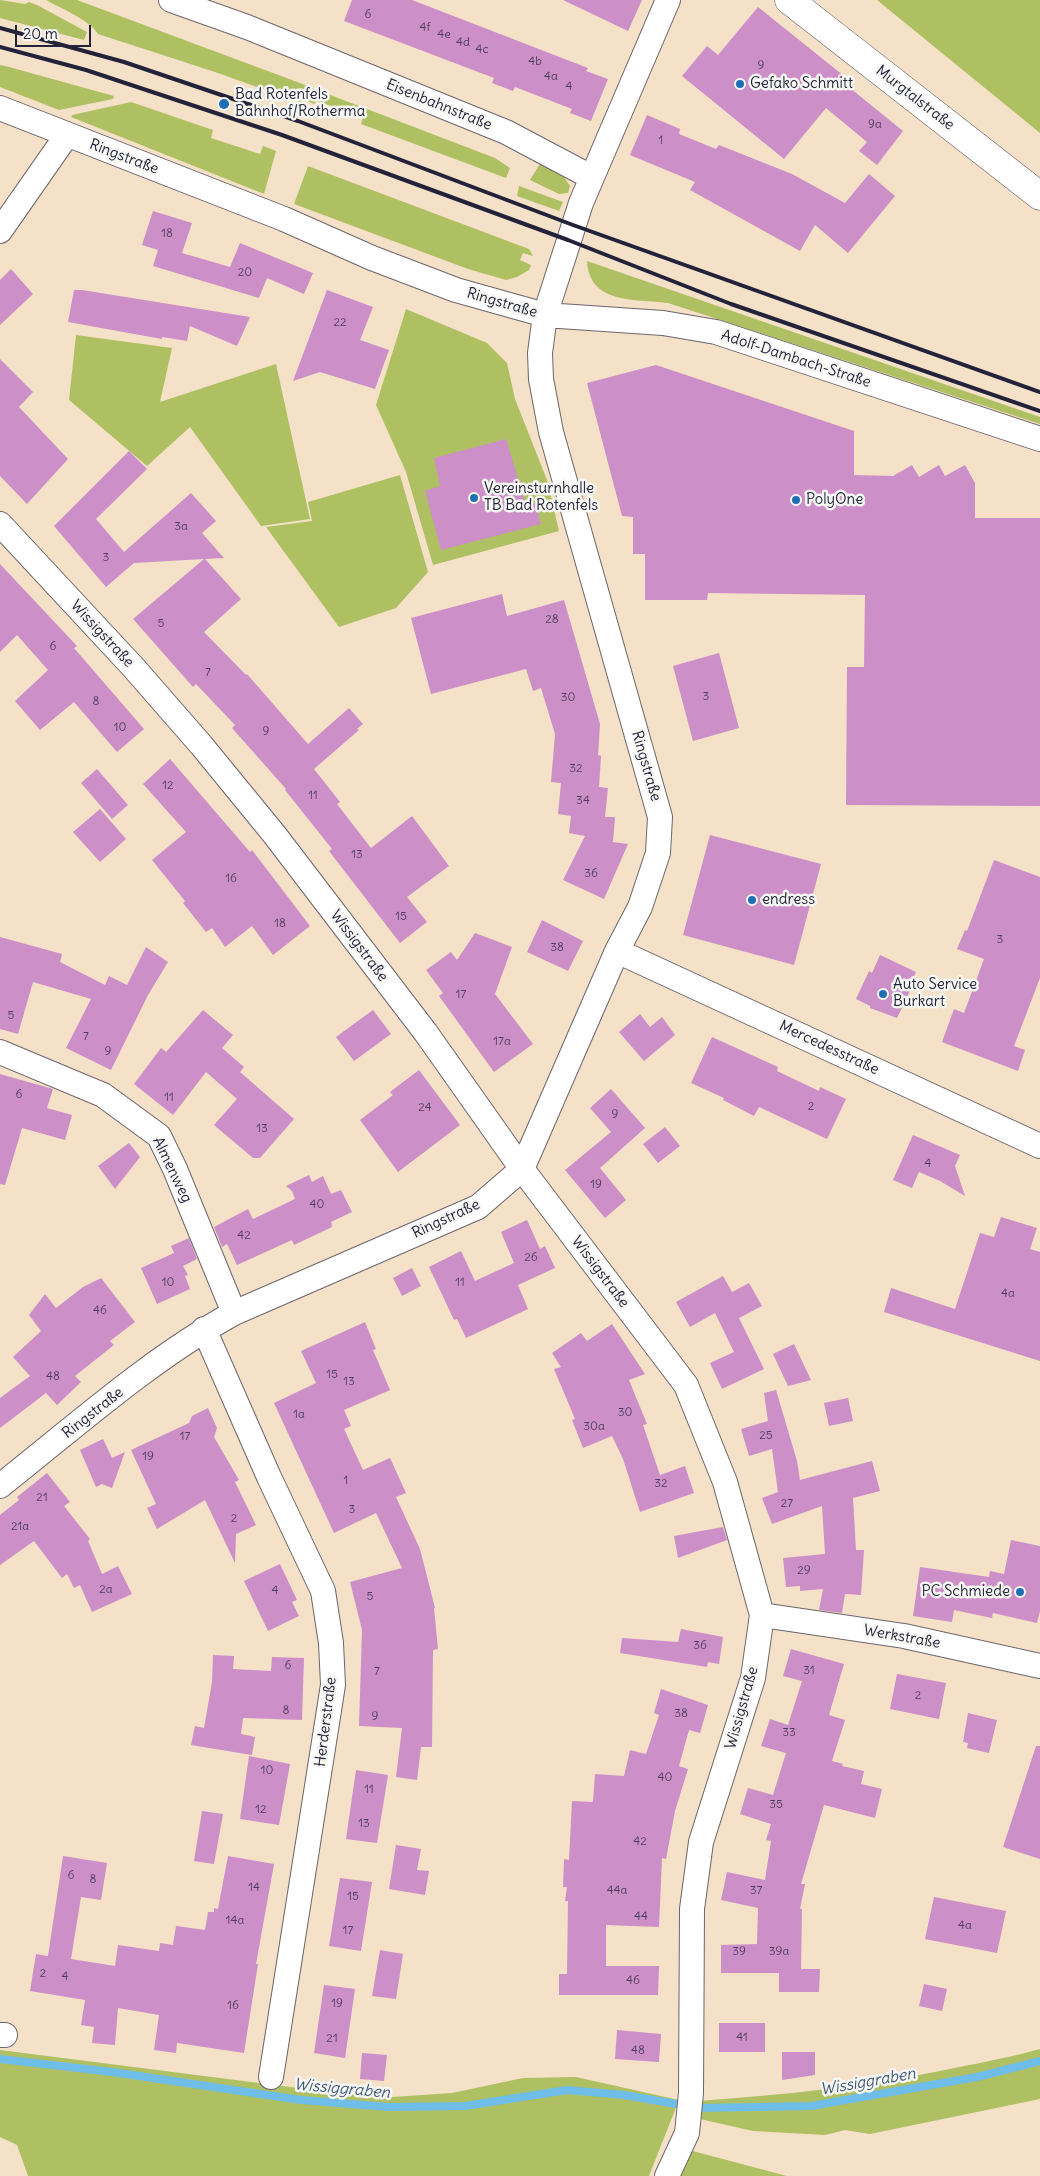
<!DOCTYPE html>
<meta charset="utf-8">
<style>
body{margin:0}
#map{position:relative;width:1040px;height:2176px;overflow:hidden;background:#f4e1c8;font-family:Delius,sans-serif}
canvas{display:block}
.scale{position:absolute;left:15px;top:25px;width:76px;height:22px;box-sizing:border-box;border:2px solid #22223b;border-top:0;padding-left:6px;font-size:15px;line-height:18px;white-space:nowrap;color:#22223b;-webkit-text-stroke:4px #f6f6f2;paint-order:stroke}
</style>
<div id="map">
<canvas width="1040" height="2176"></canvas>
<div class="scale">20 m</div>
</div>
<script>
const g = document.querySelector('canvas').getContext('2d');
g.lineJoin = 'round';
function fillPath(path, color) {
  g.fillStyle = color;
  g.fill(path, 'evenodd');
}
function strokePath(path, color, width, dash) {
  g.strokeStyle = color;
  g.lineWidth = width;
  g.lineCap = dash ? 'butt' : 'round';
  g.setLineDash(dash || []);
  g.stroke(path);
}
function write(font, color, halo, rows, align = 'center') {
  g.font = font + ' Delius,sans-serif';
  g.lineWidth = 5;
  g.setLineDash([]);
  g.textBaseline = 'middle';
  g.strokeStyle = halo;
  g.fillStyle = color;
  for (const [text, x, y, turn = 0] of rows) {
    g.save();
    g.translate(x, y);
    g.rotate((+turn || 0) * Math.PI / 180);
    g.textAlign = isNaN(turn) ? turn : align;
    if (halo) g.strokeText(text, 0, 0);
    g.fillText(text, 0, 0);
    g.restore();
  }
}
fillPath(new Path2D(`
 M0 0 25 4 29 2 37 5 87 32 84 40 0 18Z
 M46 0H77L308 86 301 103 218 73 98 34C90 20 60 8 46 0Z
 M877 0H1040V133Z
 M0 65 9 67 114 96 113 99 59 110 0 87Z
 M312 88 495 158 510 168 506 178 361 124 363 117 317 101 314 104 308 101Z
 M131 102 213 130 211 138 260 154 263 146 276 151 264 194 71 117 72 115Z
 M541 162 560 171 570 186 568 193 559 194 530 180Z
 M308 166 529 249 533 256 523 253 520 260 531 265 529 270 517 277 506 280 468 269 294 204Z
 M519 186 563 202 559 211 517 196Z
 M587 261 1040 417V424L668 303C635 299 589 304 587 261Z
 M406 309 487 343 507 363 515 399 547 480 559 531 433 565 406 472 376 405Z
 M76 335 172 348 160 402 276 364 310 519 261 526 190 427 147 466 69 400Z
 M400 475 428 572 396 608 339 627 266 527 312 521 308 502Z
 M1040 2049V2099L870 2134 845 2130 825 2135 753 2131 700 2119 698 2101C784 2095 870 2086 955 2068 983 2062 1012 2057 1040 2049Z
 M0 2050 377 2098 452 2093 523 2078 576 2077 679 2100 649 2176H28L17 2145 0 2137Z
 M689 2150 787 2176H678Z`), '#afc063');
strokePath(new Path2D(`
 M0 2059 112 2072 301 2100 389 2107 465 2106 567 2090 624 2095 699 2108 811 2106 977 2077 1040 2061`), '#6fbde9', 8);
fillPath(new Path2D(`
 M352 0H412L588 68 586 71 608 79 591 121 570 113 572 109 515 87 513 91 492 83 494 78 344 21Z
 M563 0H642L628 31Z
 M758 7 849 80 845 84 903 131 877 165 859 151 867 142 826 108 784 159 682 76 707 46 718 55Z
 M647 115 680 129 679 134 716 149 719 145 792 174 845 203 869 174 895 196 848 253 815 225 800 251 690 190 695 182 630 155Z
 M153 211 192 223 182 253 230 267 240 243 313 273 304 294 267 278 259 298 153 266 158 250 142 245Z
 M11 269 33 294 0 325V280Z
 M74 290H82L250 317 237 346 190 326 187 341 162 337V339L68 322Z
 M327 290 373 307 360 340 389 350 375 389 320 372 293 381Z
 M0 359 33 392 19 407 68 459 27 504 0 476Z
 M656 365 854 431V475L893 476 912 465 919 477 939 465 945 476 965 465 975 483V518H1040V806L846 805 847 667H864L865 595 708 593 707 600H645V554H633V517L622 516 587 383Z
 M506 439 526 505 535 503 541 524 441 550 425 491 440 486 434 458Z
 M129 451 147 469 96 519 124 552 191 493 216 521 202 533 224 558 205 559 241 599 204 632 246 675 247 674 308 744 349 708 363 724 357 729 359 730 314 769 340 802 337 804 371 848 412 816 449 866 407 897 427 922 400 943 329 851 332 849 285 790 286 789 232 728 235 725 196 684 193 687 133 619 204 559 134 563 106 587 54 526Z
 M0 564 77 646 74 648 144 729 117 752 74 702 40 730 15 701 48 670 17 635 0 652Z
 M502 594 507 616 564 600 600 724 598 755 601 756 599 787 608 788 605 817H615L613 842 628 844 604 899 563 880 585 836 569 833 571 816 558 814 561 783 551 782 555 734 541 688 533 691 526 669 431 694 411 618Z
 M719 653 739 728 693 741 673 666Z
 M170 759 250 852 252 850 310 926 273 955 252 926 225 947 212 928 206 932 183 903 185 901 152 860 186 832 143 784Z
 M97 769 128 805 112 819 81 783Z
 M100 809 126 839 100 862 73 832Z
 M710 835 821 864 794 965 683 935Z
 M994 860 1040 877V978L1014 1046 1025 1050 1018 1071 942 1042 954 1009 964 1013 984 959 957 949 965 930 967 931Z
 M542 920 583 941 568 971 527 952Z
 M475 933 512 947 495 994 533 1044 494 1072 439 996 443 993 426 970 451 952 457 960Z
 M0 937 62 954 60 962 105 985 109 976 127 985 146 947 168 962 148 995 111 1070 66 1048 91 999 33 982 18 1034 0 1029Z
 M880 955 916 972 907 990 910 991 897 1018 870 1008V1006L856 999 869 971 872 973Z
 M203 1010 233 1035 222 1048 244 1067 240 1072 294 1119 260 1158H253L214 1125 237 1099 206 1072 173 1115 134 1084 161 1048 166 1052Z
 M373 1010 391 1034 354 1061 336 1037Z
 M640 1014 650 1027 662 1017 675 1035 644 1061 619 1032Z
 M712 1037 778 1067 777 1071 819 1091 820 1087 846 1099 827 1139 759 1107 754 1116 723 1100 724 1098 691 1083Z
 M419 1070 460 1125 398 1172 360 1120 393 1095 390 1092Z
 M0 1074 53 1089 47 1108 72 1115 65 1140 22 1128 5 1185 0 1184Z
 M611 1089 645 1128 600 1168 626 1200 605 1218 565 1170 611 1132 590 1108Z
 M665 1127 680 1146 658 1163 643 1144Z
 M913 1135 960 1155 955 1166 965 1196 940 1181 919 1172 912 1188 893 1180Z
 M129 1143 140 1157 115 1189 98 1166Z
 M309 1175 312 1182 323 1176 331 1194 341 1190 352 1212 331 1222 333 1226 331 1224 332 1227 294 1245 292 1240 237 1265 227 1244 222 1247 214 1227 248 1209 253 1219 295 1199 292 1191 286 1186Z
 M1001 1217 1037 1228 1030 1249 1040 1252V1361L884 1312 891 1288 955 1309 980 1233 994 1237Z
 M527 1220 540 1249 545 1246 555 1268 518 1285 528 1309 466 1338 457 1319 454 1320 429 1267 461 1251 475 1281 514 1263 501 1232Z
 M189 1238 197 1259 183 1266 188 1275 185 1276 190 1289 157 1304 141 1268 174 1253 171 1246Z
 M412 1268 421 1286 402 1296 393 1278Z
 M723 1276 732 1292 749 1283 762 1306 739 1318 764 1369 722 1389 710 1363 734 1352 715 1313 690 1327 676 1302Z
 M101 1278 135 1322 110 1341 114 1345 75 1376 81 1382 57 1405 46 1393 0 1428V1398L30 1376 13 1357 41 1331 29 1315 45 1294 56 1308 83 1287Z
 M365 1322 376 1349 373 1350 390 1390 344 1410 351 1426 344 1429 363 1470 390 1458 406 1493 396 1497 420 1549 435 1608H434L438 1649 433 1650 432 1747H421L417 1780 396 1777 402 1728 359 1726 362 1630 350 1582 402 1568 376 1513 334 1533 274 1403 316 1383 301 1351Z
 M612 1324 645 1374 629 1380 647 1424 643 1425 660 1475 685 1466 694 1493 640 1512 623 1459 612 1436 583 1448 572 1420 575 1419 554 1369 561 1367 552 1353 581 1333 587 1341Z
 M794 1344 811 1380 788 1386 773 1354Z
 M776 1390 797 1461 800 1480 872 1461 880 1491 853 1498 856 1550H864L861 1595 845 1594 842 1613 819 1610 823 1589 800 1591V1586L786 1587 783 1558 825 1554 822 1506 772 1524 762 1498 778 1492 772 1449 749 1456 741 1429 768 1421 764 1393Z
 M848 1398 853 1421 829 1426 824 1403Z
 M208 1408 217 1428 214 1437 239 1480 235 1482 256 1525 236 1534 235 1563 205 1500 157 1529 147 1508 156 1504 131 1450 189 1423 192 1416Z
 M103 1439 112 1458 125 1452 112 1488 102 1484 96 1487 80 1450Z
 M47 1473 70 1502 64 1506 90 1539 88 1541 102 1574 118 1566 132 1594 92 1612 80 1585 74 1588 67 1574 62 1578 34 1541 0 1565V1515L19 1500 17 1497Z
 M723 1527 727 1540 678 1558 674 1536Z
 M1011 1540 1040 1546V1611L1037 1623 993 1613 992 1618 954 1610 952 1622 913 1616 920 1567 989 1577 990 1571 1004 1574Z
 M280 1564 297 1600 292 1602 299 1616 268 1631 244 1581Z
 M681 1629 723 1637 719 1664 708 1662 707 1667 620 1653 622 1638 678 1642Z
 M791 1649 844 1664 829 1715 845 1720 832 1761 843 1764 842 1766 864 1771 861 1784 882 1789 875 1818 824 1805 801 1884H805L800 1909H802L801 1969H820L819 1992H779V1973H721V1945L757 1944 758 1908 721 1900 727 1872 765 1880 771 1841 766 1840 771 1824 740 1814 748 1788 773 1795 786 1753 761 1746 770 1719 788 1725 802 1681 783 1676Z
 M213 1655 234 1656 233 1669 271 1671 272 1657 304 1658 302 1720 243 1718 241 1734 255 1737 252 1755 191 1745 195 1726 204 1728 212 1682Z
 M897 1674 946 1683 939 1719 890 1709Z
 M661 1689 708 1705 700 1733 689 1730 679 1766 688 1769 675 1811 666 1859 662 1858 659 1927 606 1925V1966H659L658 1995H559V1974H567L568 1901H565L567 1887H563L564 1859 569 1860 572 1801 593 1802 595 1774 624 1776 630 1750 646 1754 659 1715 654 1713Z
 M968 1713 997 1720 989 1753 967 1748 968 1743 963 1742Z
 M1036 1746H1040V1859L1003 1847Z
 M249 1756 290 1764 279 1825 240 1819Z
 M356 1770 388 1775 377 1843 346 1839Z
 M202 1811 223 1814 214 1864 194 1861Z
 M396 1845 421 1849 417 1870 429 1871 425 1895 389 1889Z
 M63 1856 107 1863 101 1900 81 1897 71 1959 115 1966 118 1945 159 1951 160 1943 173 1945 176 1926 205 1930 208 1912H214V1908L218 1909 228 1856 274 1864 256 1964H258L244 2053 177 2043 176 2053 154 2050 159 2015 118 2008 115 2045 92 2043 94 2027 81 2025 85 2000 30 1991 36 1954 48 1956Z
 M340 1878 372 1882 361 1951 329 1946Z
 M934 1897 1006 1911 997 1953 925 1939Z
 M380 1950 403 1954 396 1999 372 1996Z
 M924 1984 947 1989 942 2011 919 2006Z
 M324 1985 355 1989 345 2058 314 2053Z
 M719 2023H765V2052H719Z
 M617 2030 661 2034 659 2062 615 2059Z
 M782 2052H815V2075L782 2080Z
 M362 2053 387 2055 384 2081 360 2079Z`), '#cd8fc7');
const street = new Path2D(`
 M171 0 247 27 506 132 591 177
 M0 108 284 219 372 258 456 290 545 315 663 323 716 332 1040 439
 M0 231 67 135
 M0 524 134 668 202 746 274 834 426 1033 522 1169 686 1385 725 1482 762 1615 753 1678 701 1842 692 1909 691 2093 687 2133 667 2176
 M617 951 1040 1146
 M0 1052 103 1095 159 1136 175 1169 234 1313
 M204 1329 269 1477 323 1591 331 1643 333 1685 271 2077
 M0 1486C76 1426 149 1360 234 1313L478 1207 522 1169 617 951 640 907 658 853 660 817 551 432 541 379 540 353 545 315 581 203 668 0
 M762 1615 904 1636 1040 1666
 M0 2035H5`);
const secondary = new Path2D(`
 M789 0 1040 196`);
strokePath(street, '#6c656c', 26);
strokePath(secondary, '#6c656c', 29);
strokePath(street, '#fff', 24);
strokePath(secondary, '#fff', 28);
strokePath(new Path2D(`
 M0 28 124 62 298 121 573 225 1040 392
 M0 47 86 70 282 135 568 240 731 304 1040 411`), '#22223b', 4);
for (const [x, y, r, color] of [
 [740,84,5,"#1f6fb2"],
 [224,104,6,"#1f6fb2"],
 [474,498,5,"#1f6fb2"],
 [796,500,5,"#1f6fb2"],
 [752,900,5,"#1f6fb2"],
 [883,994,5,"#1f6fb2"],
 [1020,1592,5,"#1f6fb2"]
]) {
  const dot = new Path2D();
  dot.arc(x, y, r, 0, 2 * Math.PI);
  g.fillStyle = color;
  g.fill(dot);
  strokePath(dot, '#f6f6f2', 2);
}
write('12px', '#4d3d5e', null, [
 ["6",368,15],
 ["4f",425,28],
 ["4e",444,35],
 ["4d",463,43],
 ["4c",482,50],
 ["4b",535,62],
 ["9",761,66],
 ["4a",551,77],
 ["4",569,87],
 ["9a",875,125],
 ["1",661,141],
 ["18",167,234],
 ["20",245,273],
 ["22",340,323],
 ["3a",181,527],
 ["3",106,558],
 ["28",552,620],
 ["5",161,624],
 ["6",53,647],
 ["7",208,673],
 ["3",706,697],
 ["30",568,698],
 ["8",96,702],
 ["10",120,728],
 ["9",266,732],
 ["32",576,769],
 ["12",168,786],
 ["11",313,796],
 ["34",583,801],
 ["13",357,855],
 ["36",591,874],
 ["16",231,879],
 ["15",401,917],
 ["18",280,924],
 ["3",1000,940],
 ["38",557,948],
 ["17",461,995],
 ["5",11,1016],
 ["7",86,1037],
 ["17a",502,1042],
 ["9",108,1052],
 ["6",19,1095],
 ["11",169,1098],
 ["2",811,1107],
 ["24",425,1108],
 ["9",615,1115],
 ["13",262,1129],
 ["4",928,1164],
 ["19",596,1185],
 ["40",317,1205],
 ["42",244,1236],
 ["26",531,1258],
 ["10",168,1283],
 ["11",460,1283],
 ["4a",1008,1294],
 ["46",100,1311],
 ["15",332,1375],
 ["48",53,1377],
 ["13",349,1382],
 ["30",625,1413],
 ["1a",299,1415],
 ["30a",594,1427],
 ["25",766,1436],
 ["17",185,1437],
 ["19",148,1457],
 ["1",346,1481],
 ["32",661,1484],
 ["21",42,1498],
 ["27",787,1504],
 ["3",352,1510],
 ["2",234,1519],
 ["21a",20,1527],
 ["29",804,1571],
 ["2a",106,1590],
 ["4",275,1591],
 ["5",370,1597],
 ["36",700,1646],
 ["6",288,1666],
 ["31",809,1671],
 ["7",377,1672],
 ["2",918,1696],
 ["8",286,1711],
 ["38",681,1714],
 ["9",375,1717],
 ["33",789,1733],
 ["10",267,1771],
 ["40",665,1778],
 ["11",369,1790],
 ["35",776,1805],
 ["12",261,1810],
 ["13",364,1824],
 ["42",640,1842],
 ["6",71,1876],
 ["8",93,1880],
 ["14",254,1888],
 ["44a",617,1891],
 ["37",756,1891],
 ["15",353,1897],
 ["44",641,1917],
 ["14a",235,1921],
 ["4a",965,1926],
 ["17",348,1931],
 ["39",739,1952],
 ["39a",779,1952],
 ["2",43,1974],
 ["4",65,1977],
 ["46",633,1981],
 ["19",337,2004],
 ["16",233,2006],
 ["41",742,2038],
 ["21",332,2039],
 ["48",638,2051]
]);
write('15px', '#22223b', '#f6f6f2', [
 ["Gefako Schmitt",750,84],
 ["Bad Rotenfels",235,95],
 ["Bahnhof/Rotherma",235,112],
 ["Vereinsturnhalle",484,489],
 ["TB Bad Rotenfels",484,506],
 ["PolyOne",806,500],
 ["endress",762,900],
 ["Auto Service",893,985],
 ["Burkart",893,1002],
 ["PC Schmiede",1010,1592,"right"]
], 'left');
write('15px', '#22223b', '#f6f6f2', [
 ["Murgtalstraße",915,98,38],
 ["Eisenbahnstraße",439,105,22],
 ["Ringstraße",124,157,21],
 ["Ringstraße",502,303,16],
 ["Adolf-Dambach-Straße",796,359,18],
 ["Wissigstraße",102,634,47],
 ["Ringstraße",646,766,74],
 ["Wissigstraße",359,946,53],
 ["Mercedesstraße",829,1048,25],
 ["Almenweg",172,1170,64],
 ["Ringstraße",446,1219,-25],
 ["Wissigstraße",600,1272,53],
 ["Ringstraße",93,1413,-38],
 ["Werkstraße",902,1637,10],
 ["Wissigstraße",742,1708,-74],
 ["Herderstraße",326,1722,-83]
]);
write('italic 16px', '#3d5878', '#f6f6f2', [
 ["Wissiggraben",868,2082,-10],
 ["Wissiggraben",342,2089,5]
]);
</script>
